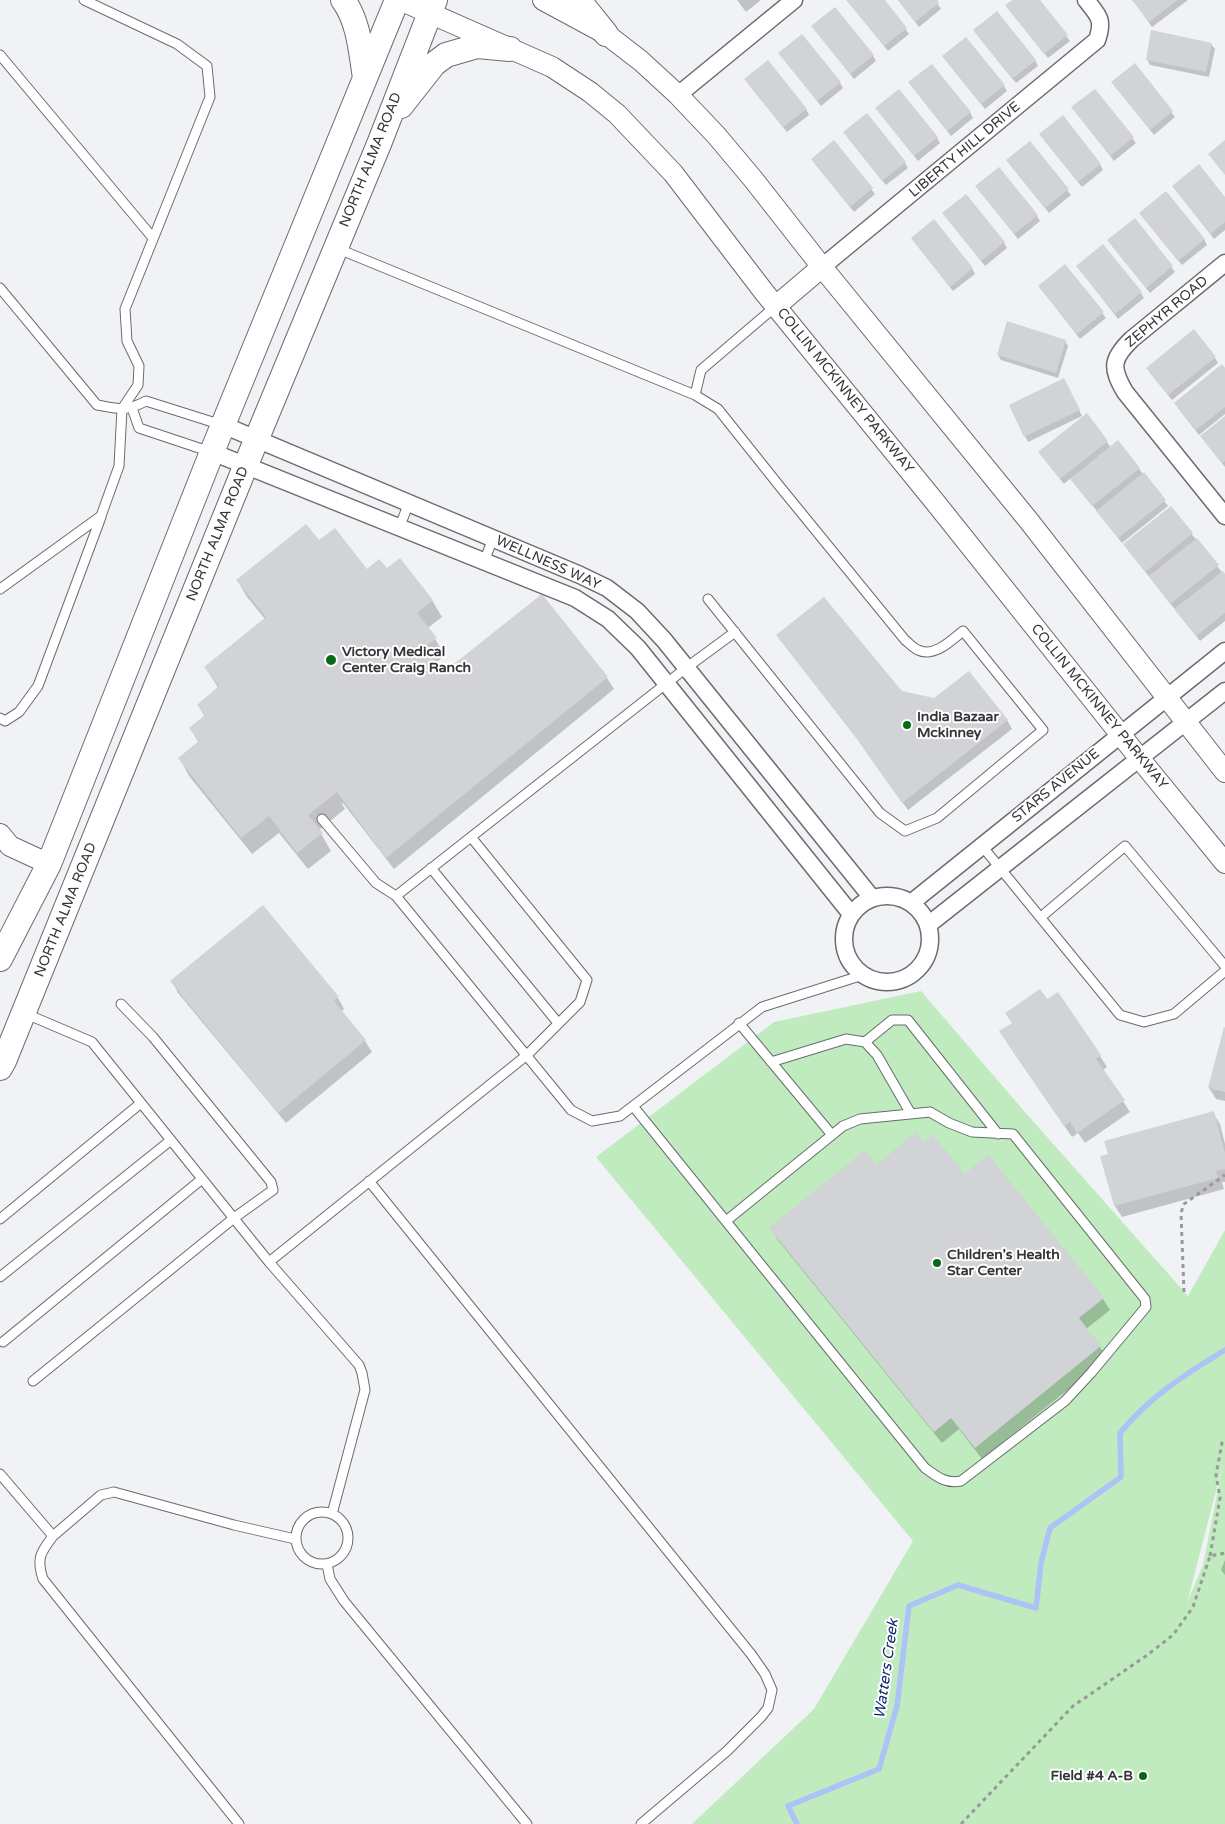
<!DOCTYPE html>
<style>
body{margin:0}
canvas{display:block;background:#f1f2f6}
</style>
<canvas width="1225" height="1824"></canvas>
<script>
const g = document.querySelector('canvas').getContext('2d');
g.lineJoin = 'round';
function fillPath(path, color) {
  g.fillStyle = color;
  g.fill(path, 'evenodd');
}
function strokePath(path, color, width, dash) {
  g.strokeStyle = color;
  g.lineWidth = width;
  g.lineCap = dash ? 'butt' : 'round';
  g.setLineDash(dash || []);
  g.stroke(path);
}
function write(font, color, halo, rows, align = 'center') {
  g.font = font + ' "Varela Round",sans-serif';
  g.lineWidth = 4;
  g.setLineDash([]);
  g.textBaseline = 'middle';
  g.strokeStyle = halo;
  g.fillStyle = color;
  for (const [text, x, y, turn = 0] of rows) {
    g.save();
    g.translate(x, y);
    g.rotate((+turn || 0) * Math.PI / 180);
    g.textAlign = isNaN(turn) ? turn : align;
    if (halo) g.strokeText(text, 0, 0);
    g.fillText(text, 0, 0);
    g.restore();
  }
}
fillPath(new Path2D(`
 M921 991 1024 1111 1188 1296 1225 1230V1824H692L814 1709 913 1541 596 1157 774 1022ZM1223 1464 1203 1565 1187 1603Z`), '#bfebbe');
fillPath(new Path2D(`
 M737 0H761L746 12Z
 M847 0H884L909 34 888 51Z
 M898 0H935L941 9 919 27Z
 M1014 0H1038L1070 41 1048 58 1010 11Z
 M1133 0H1188L1152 27Z
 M816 31 873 56 876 61 854 79Z
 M978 36 1035 60 1038 66 1016 83Z
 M1211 44 1215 49 1209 77 1150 65 1147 59Z
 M783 58 840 83 843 88 821 106Z
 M947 62 1004 86 1007 91 985 109Z
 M1134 65 1175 117 1154 135 1112 82Z
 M749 85 806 109 809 115 787 132Z
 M913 88 970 112 973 118 951 136Z
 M1073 108 1132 138 1136 143 1114 161Z
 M880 113 937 138 940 143 918 161Z
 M848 138 905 163 908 168 886 185Z
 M1044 140 1100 164 1103 170 1082 187Z
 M834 141 875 194 854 212 815 164Z
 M1030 143 1071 195 1049 213 1011 166Z
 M1173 186 1225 199V230L1214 239Z
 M980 191 1037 216 1040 221 1018 239Z
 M947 218 1004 243 1007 248 985 266Z
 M1144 218 1204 239 1207 245 1182 265Z
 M1135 220 1175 272 1150 293 1112 246Z
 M912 239 972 268 975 274 953 291Z
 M1065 266 1106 318 1080 339 1039 286Z
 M1077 266 1141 293 1144 298 1118 319Z
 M1065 341 1068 346 1058 378 1001 360 998 355Z
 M1215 358 1218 363 1172 400 1150 373Z
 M1225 370V414L1199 435 1178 408Z
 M1067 385 1082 416 1028 442 1025 436Z
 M1225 418V467L1205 442Z
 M1107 442 1111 448 1139 469 1168 506 1122 543 1071 478 1064 484 1043 457Z
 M1171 508 1225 576V621L1200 641 1128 550Z
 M319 542 367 570H387L432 600 442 617 428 628 445 655 436 663 445 673 607 678 614 689 394 869 343 803 342 804 345 809 319 830 331 851 308 869 279 833 252 854 189 776 180 759 199 743 190 728 205 717 198 705 219 689 205 667 265 619 247 597 237 580Z
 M777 635 901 692 1007 720 1012 729 908 810 861 744Z
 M172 981 338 998 344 1009 341 1012 365 1041 372 1052 286 1123 178 993Z
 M1058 994 1100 1056 1107 1067 1103 1070 1130 1112 1085 1143 1078 1133 1072 1137 1007 1043 1047 1001Z
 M1225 1030V1101L1216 1099 1209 1088Z
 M1213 1113 1220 1124 1225 1144V1182H1222L1224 1189 1122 1217 1115 1206Z
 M924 1144 965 1175 1103 1299 1110 1310 1086 1329 1100 1347 1107 1358 982 1459 959 1429 942 1443 777 1239 771 1228Z
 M1225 1560V1575L1221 1570Z`), '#0003');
strokePath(new Path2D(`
 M797 1824 788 1806 879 1769 897 1706 909 1606 958 1585 1036 1608 1041 1563 1050 1528 1121 1477 1120 1433C1148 1398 1187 1373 1225 1350`), '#adc2f6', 5.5);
fillPath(new Path2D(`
 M846 0H885L907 28 884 46Z
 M898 0H937L939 3 915 22Z
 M1012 0H1040L1068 35 1044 54 1005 5Z
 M1132 0H1178L1149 22Z
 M835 7 874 55 850 74 811 26Z
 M997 11 1036 60 1012 79 973 30Z
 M1151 30 1212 43 1206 72 1146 60Z
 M802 34 841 82 817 101 778 53Z
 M966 37 1005 85 981 104 942 56Z
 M768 60 807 109 783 127 744 79Z
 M1135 63 1173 111 1150 130 1111 82Z
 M932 64 971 112 947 131 908 82Z
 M899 89 938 137 914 156 875 108Z
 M1095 89 1134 137 1110 156 1071 107Z
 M867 113 906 162 882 181 843 132Z
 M1063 115 1101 164 1078 182 1039 134Z
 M834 140 873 188 850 207 811 159Z
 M1225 140V175L1208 154Z
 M1030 141 1069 189 1045 208 1006 160Z
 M1199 164 1225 197V222L1210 234 1172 186Z
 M999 167 1038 215 1014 234 975 186Z
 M1166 191 1205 239 1178 261 1139 213Z
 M966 194 1005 242 981 261 942 213Z
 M1135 218 1173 266 1146 288 1107 240Z
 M934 219 973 268 950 287 911 238Z
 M1103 244 1142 292 1115 314 1076 266Z
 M1065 264 1104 312 1077 334 1038 286Z
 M1007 321 1066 340 1056 373 997 355Z
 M1194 329 1216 357 1168 395 1146 368Z
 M1222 364 1225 368V407L1196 430 1174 403Z
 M1064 378 1080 410 1024 437 1009 405Z
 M1087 413 1108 441 1060 479 1038 452Z
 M1225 416V461L1222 463 1200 436Z
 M1118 440 1140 468 1092 506 1070 479Z
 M1144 472 1166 500 1118 538 1096 511Z
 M1171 506 1193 533 1145 572 1123 544Z
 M306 524 319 540 335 528 367 569 379 559 387 568 400 558 433 600 417 613 437 638 425 647 445 671 542 594 608 677 386 858 337 792 308 815 323 833 297 853 269 816 241 838 178 758 199 741 189 728 205 715 197 705 219 686 204 667 266 617 236 580Z
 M1197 538 1219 565 1170 604 1149 576Z
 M1223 571 1225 574V613L1196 636 1174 609Z
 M824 597 902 691 934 698 969 671 1008 720 902 803 854 735 776 635Z
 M263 905 339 997 334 1001 366 1040 278 1113 170 981Z
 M1040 989 1047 999 1058 992 1101 1055 1096 1059 1125 1100 1077 1133 1070 1122 1064 1126 999 1031 1012 1023 1005 1013Z
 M1224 1027 1225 1028V1092L1208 1088Z
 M1214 1111 1225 1153V1169L1216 1171 1218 1178 1114 1206 1100 1156 1108 1154 1104 1141Z
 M916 1132 924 1143 933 1135 965 1174 988 1154 1104 1298 1079 1318 1101 1346 975 1448 951 1418 934 1432 769 1228 865 1150 876 1165Z`), '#d1d3d6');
const service = new Path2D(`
 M0 55 153 238
 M336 248 695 395 718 409 781 488 905 640C909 643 913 648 918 650 934 658 952 640 963 631L1043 730 937 818 905 831 880 813 708 599
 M0 288 97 405C120 409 125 412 146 401L222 425
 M695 395 701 370 776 306
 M132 408 139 428 211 452
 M399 528 409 503
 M484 562 493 538
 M0 589 101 516 119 466 122 409 138 385 139 366 127 341 125 309 210 97 207 66 177 44 84 0
 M0 718 5 721 19 712 38 686 101 517
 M322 819 376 883 396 896 571 1110 592 1121 620 1116 762 1007 863 975
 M982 846 1120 1015 1144 1022 1174 1014 1225 971
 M431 868 558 1023
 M396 896 686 668 735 632
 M1041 917 1125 846 1225 966
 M24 1013 92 1042 269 1262 359 1365 362 1373 365 1390 332 1514
 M865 1042 892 1020H908L998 1134
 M771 1062 846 1039 865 1042 877 1055 911 1114
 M633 1106 925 1468C937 1477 946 1484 961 1481L1065 1401 1091 1373 1146 1307 1145 1299 1013 1134 972 1132 949 1123 930 1112 860 1119 843 1126 832 1135 739 1023
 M369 1181 751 1654 765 1674 772 1690 768 1708 761 1717 727 1751 641 1824
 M0 1219 141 1103
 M726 1221 832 1135
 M269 1262 527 1055 580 1002 587 980 471 837
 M0 1277 171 1140
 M3 1342 202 1179
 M33 1381 234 1218 273 1190 271 1182 153 1037 121 1004
 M0 1474 53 1536C41 1552 36 1558 43 1579L239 1824
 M296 1538a26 26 0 1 1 52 0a26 26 0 1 1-52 0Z
 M53 1536 101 1495 114 1492 234 1525 295 1539
 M327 1564 330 1579 344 1601 527 1824`);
const minor = new Path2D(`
 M678 95 794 0
 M1225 263 1132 339C1111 359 1111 368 1125 392L1225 516
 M822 267 1097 40C1104 20 1099 16 1086 0
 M223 425 580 575 607 588 637 611 664 640 872 898
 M212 452 575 598 608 619 638 648 851 914
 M844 939a43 43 0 1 1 86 0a43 43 0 1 1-86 0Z
 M911 903 1225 651
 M928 925 1225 691`);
const tertiary = new Path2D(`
 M400 0 552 67 590 92 617 114 673 173 764 292 935 502 1140 759 1225 863
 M543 0 606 34 641 61 678 95 716 135 753 179 822 267 1029 521 1225 772
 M776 306 822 267
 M0 834 10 846 49 864`);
const secondary = new Path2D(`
 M343 0C359 21 361 53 365 78
 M575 0 581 3 606 34
 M401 106 434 64 446 55 477 46 510 49
 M0 959 49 864 212 452 397 0
 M0 1068 4 1061 245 467 379 144 435 0`);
strokePath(service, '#6a6c6f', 11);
strokePath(minor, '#6a6c6f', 19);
strokePath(tertiary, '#6a6c6f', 22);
strokePath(secondary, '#6a6c6f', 26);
strokePath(new Path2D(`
 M1184 1292 1181 1213 1184 1204 1225 1175
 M1210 1556 1220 1498 1216 1475 1222 1443 1225 1439
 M961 1824 1073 1706 1146 1656 1173 1635 1193 1607 1210 1556 1225 1553`), '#98999b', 3, [4, 4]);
strokePath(service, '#fff', 9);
strokePath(minor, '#fff', 16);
strokePath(tertiary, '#fff', 20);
strokePath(secondary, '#fff', 24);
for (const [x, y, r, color] of [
 [331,660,6,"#086a15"],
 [907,725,5,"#086a15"],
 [937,1263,5,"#086a15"],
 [1143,1776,5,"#086a15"]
]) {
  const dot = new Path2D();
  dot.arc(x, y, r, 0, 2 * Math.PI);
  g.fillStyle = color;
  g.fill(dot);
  strokePath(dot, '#fff', 2);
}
write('14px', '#343536', '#fff', [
 ["LIBERTY HILL DRIVE",965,150,-40],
 ["NORTH ALMA ROAD",371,160,-68],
 ["ZEPHYR ROAD",1167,312,-40],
 ["COLLIN MCKINNEY PARKWAY",845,391,51],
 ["NORTH ALMA ROAD",218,534,-68],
 ["WELLNESS WAY",548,563,24],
 ["COLLIN MCKINNEY PARKWAY",1099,707,51],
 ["STARS AVENUE",1056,786,-39],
 ["NORTH ALMA ROAD",66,910,-68]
]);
write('bold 14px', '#343536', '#fff', [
 ["Victory Medical",342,652],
 ["Center Craig Ranch",342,668],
 ["India Bazaar",917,717],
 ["Mckinney",917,733],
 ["Children's Health",947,1255],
 ["Star Center",947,1271],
 ["Field #4 A-B",1133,1776,"right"]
], 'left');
write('italic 15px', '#15266f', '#fff', [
 ["Watters Creek",887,1669,-82]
]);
</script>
